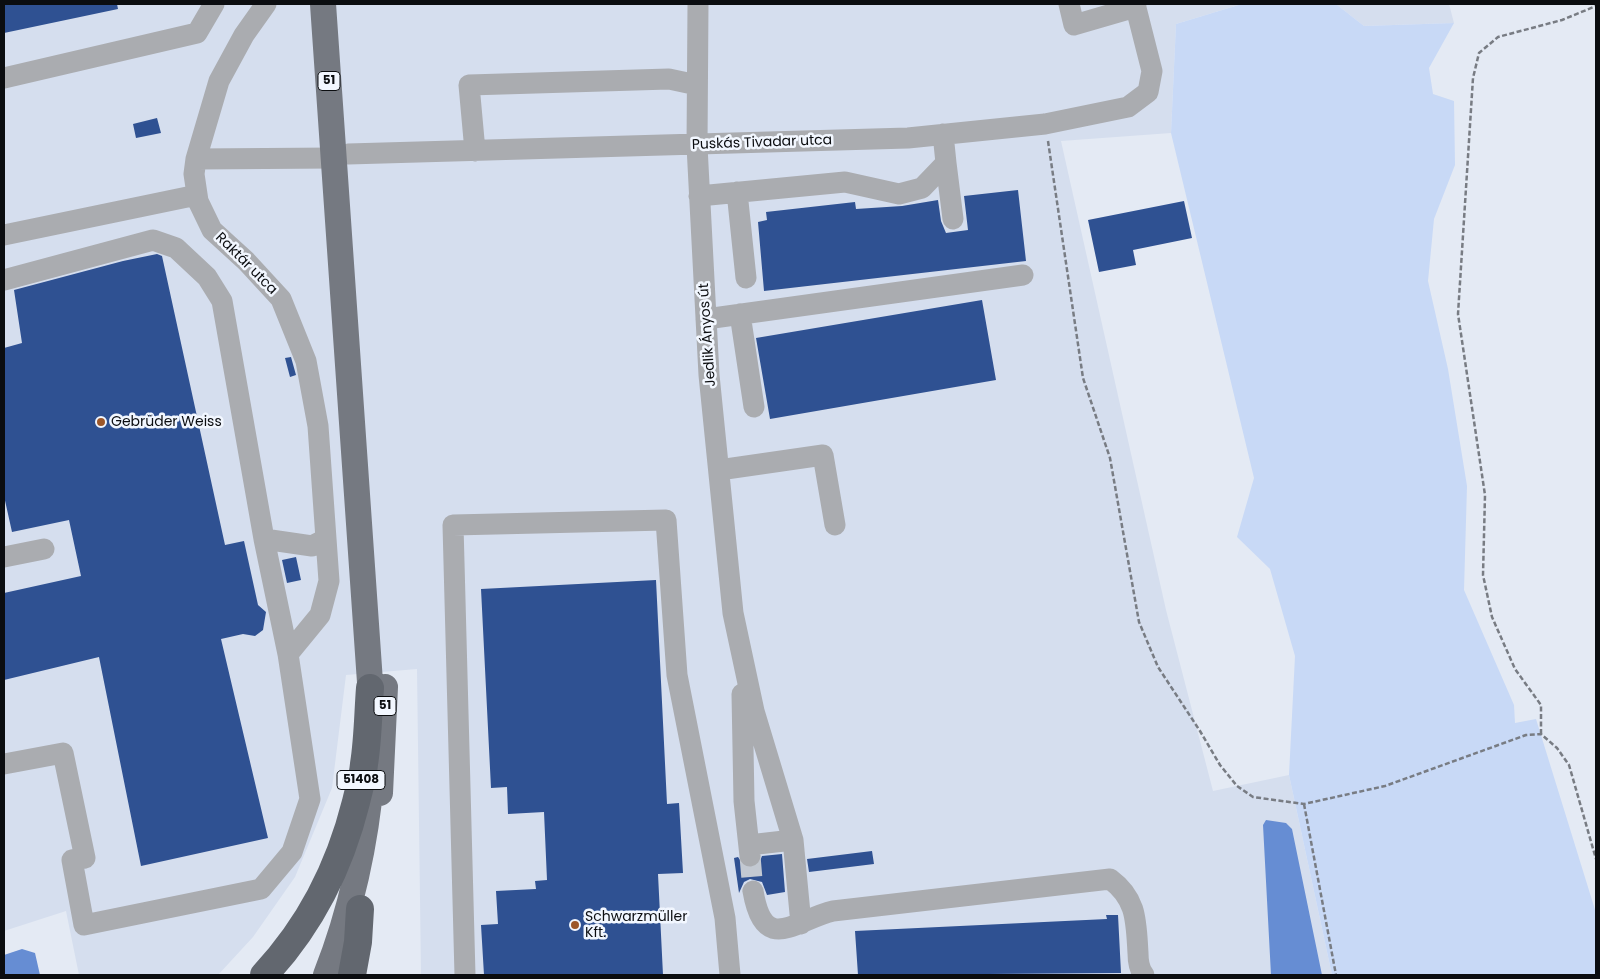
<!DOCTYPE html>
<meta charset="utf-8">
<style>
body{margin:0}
#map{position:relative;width:1600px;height:979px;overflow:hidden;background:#e4eaf4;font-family:Poppins,sans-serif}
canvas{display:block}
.frame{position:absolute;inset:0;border:5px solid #0b0d10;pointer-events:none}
</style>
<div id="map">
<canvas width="1600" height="979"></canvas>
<div class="frame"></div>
</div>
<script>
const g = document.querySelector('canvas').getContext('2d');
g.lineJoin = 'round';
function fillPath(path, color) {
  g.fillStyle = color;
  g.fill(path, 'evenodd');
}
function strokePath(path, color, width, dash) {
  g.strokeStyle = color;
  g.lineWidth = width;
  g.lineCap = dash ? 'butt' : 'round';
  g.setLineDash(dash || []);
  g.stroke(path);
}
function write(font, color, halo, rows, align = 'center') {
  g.font = font + ' Poppins,sans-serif';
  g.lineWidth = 5;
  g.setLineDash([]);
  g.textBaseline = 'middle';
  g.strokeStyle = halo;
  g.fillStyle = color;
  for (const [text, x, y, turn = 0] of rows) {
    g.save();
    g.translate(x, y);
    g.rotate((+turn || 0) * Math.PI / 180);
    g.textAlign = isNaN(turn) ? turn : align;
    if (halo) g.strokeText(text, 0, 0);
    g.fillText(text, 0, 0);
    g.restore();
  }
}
fillPath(new Path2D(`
 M4 4H1242L1176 24 1171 133 1061 141 1166 610 1213 791 1289 775 1332 975H421L417 669 346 675 332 788 295 877 253 937 218 975H79L66 911 4 931Z
 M1336 4H1449L1454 23 1364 26Z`), '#d5deee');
fillPath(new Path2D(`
 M1242 4H1336L1364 26 1454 23 1429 68 1433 94 1454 101 1455 165 1434 219 1428 281 1448 369 1467 486 1464 590 1514 705 1515 723 1536 719 1596 913V975H1332L1289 775 1295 656 1270 569 1237 537 1254 478 1171 133 1176 24Z`), '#c8d9f6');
fillPath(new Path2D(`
 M1266 820 1286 823 1292 829 1322 975H1271L1263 825Z
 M22 949 35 953 40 975H4V955Z`), '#668dd3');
fillPath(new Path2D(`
 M4 4H117L118 9 4 33Z
 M157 118 161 133 136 138 133 124Z
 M1018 190 1026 261 764 291 758 222 767 220 766 212 855 202 856 209 902 206 938 200 941 221 946 233 968 230 964 196Z
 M1184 201 1192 238 1133 250 1136 265 1099 272 1088 220Z
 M157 254 162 256 225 545 244 541 258 605 266 612 263 630 255 636 243 634 221 639 268 838 141 866 99 657 4 680V593L81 576 69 520 12 532 4 496V348L22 343 14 290 123 261Z
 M982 300 996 380 770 419 756 338Z
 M291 357 296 375 290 377 285 358Z
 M296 557 301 580 287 583 282 560Z
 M656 580 667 804 679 803 683 873 658 874 663 975H484L481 925 498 924 496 891 536 889 535 881 547 880 544 812 508 814 507 787 491 788 481 589Z
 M872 851 874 864 809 872 807 859Z
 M782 854 785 892 767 895 762 882 750 879 744 882 739 893 734 858 738 857 745 867 751 868 758 866 762 856Z
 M1106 915H1118L1121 973 858 975 855 931 1107 919Z`), '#2f5192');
strokePath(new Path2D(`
 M750 856 753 891`), '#c3c9d2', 21, [21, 11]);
strokePath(new Path2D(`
 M1048 141 1083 378 1110 458 1139 622 1158 667 1200 731 1220 765 1237 786 1253 797 1304 804 1385 786 1526 735 1541 734 1557 748 1569 765 1596 859
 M1541 734V705L1515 669 1492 617 1483 575 1485 495 1458 314 1473 78 1479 53 1498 37 1562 20 1596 6
 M1304 804 1336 975`), '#787c83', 2.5, [5, 2.5]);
strokePath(new Path2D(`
 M698 4 697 146 709 375 733 613 754 711 793 840 801 924
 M1069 4 1074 25 1136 7
 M4 78 197 33 214 4
 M475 151 469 85 669 79 697 85
 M348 154 908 138 1045 124 1128 107 1148 92 1152 71 1135 4
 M196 159 334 158
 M946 163 953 219
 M737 192 746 278
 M699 196 845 182 899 194 922 188 946 163 943 134
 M4 235 197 195
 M4 280 153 240 176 248 207 277 222 301 264 539 312 546 326 539
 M740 314 754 407
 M706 319 1023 275
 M719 470 823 455 835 525
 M264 539 288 654
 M4 557 44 549
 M742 694 744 801 750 856
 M4 764 63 753 85 858 72 860 84 925 261 889 292 852 310 799 288 654 320 615 329 581 318 426 306 361 281 299 246 261 212 230 198 201 194 174 196 159 219 81 244 35 266 4
 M749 845 793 840
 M753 891C764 956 795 920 833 911L1110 879C1137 899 1136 921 1138 953 1138 961 1139 969 1144 975
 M465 975 453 525 666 520 677 675 725 918 730 975`), '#aaacb0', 21);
strokePath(new Path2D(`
 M323 4 372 711
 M380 793 385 687
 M326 975C352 909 366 843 372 772`), '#757981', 26);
strokePath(new Path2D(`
 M264 975C310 926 340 866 356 802 359 789 363 777 364 764 368 739 368 714 370 688
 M352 975 358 942 360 909`), '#62676f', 28);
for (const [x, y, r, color] of [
 [101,422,5,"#9c572a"],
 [575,925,5,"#9c572a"]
]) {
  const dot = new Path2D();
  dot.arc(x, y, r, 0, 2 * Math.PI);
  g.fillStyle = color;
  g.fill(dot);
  strokePath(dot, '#f2f7ff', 2);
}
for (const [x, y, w] of [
 [329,81,22],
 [385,706,22],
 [361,780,48]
]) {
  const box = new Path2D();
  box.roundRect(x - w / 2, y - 9.5, w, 19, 4);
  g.fillStyle = '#f2f7ff';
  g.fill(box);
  strokePath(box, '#0b0d10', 1);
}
write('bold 12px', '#0b0d10', null, [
 ["51",329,81],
 ["51",385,706],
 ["51408",361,780]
]);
write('14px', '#0b0d10', '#f2f7ff', [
 ["Puskás Tivadar utca",762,143,-2],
 ["Raktár utca",246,264,45],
 ["Jedlik Ányos út",708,335,-94]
]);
write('14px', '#0b0d10', '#f2f7ff', [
 ["Gebrüder Weiss",111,422],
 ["Schwarzmüller",585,917],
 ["Kft.",585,933]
], 'left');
</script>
